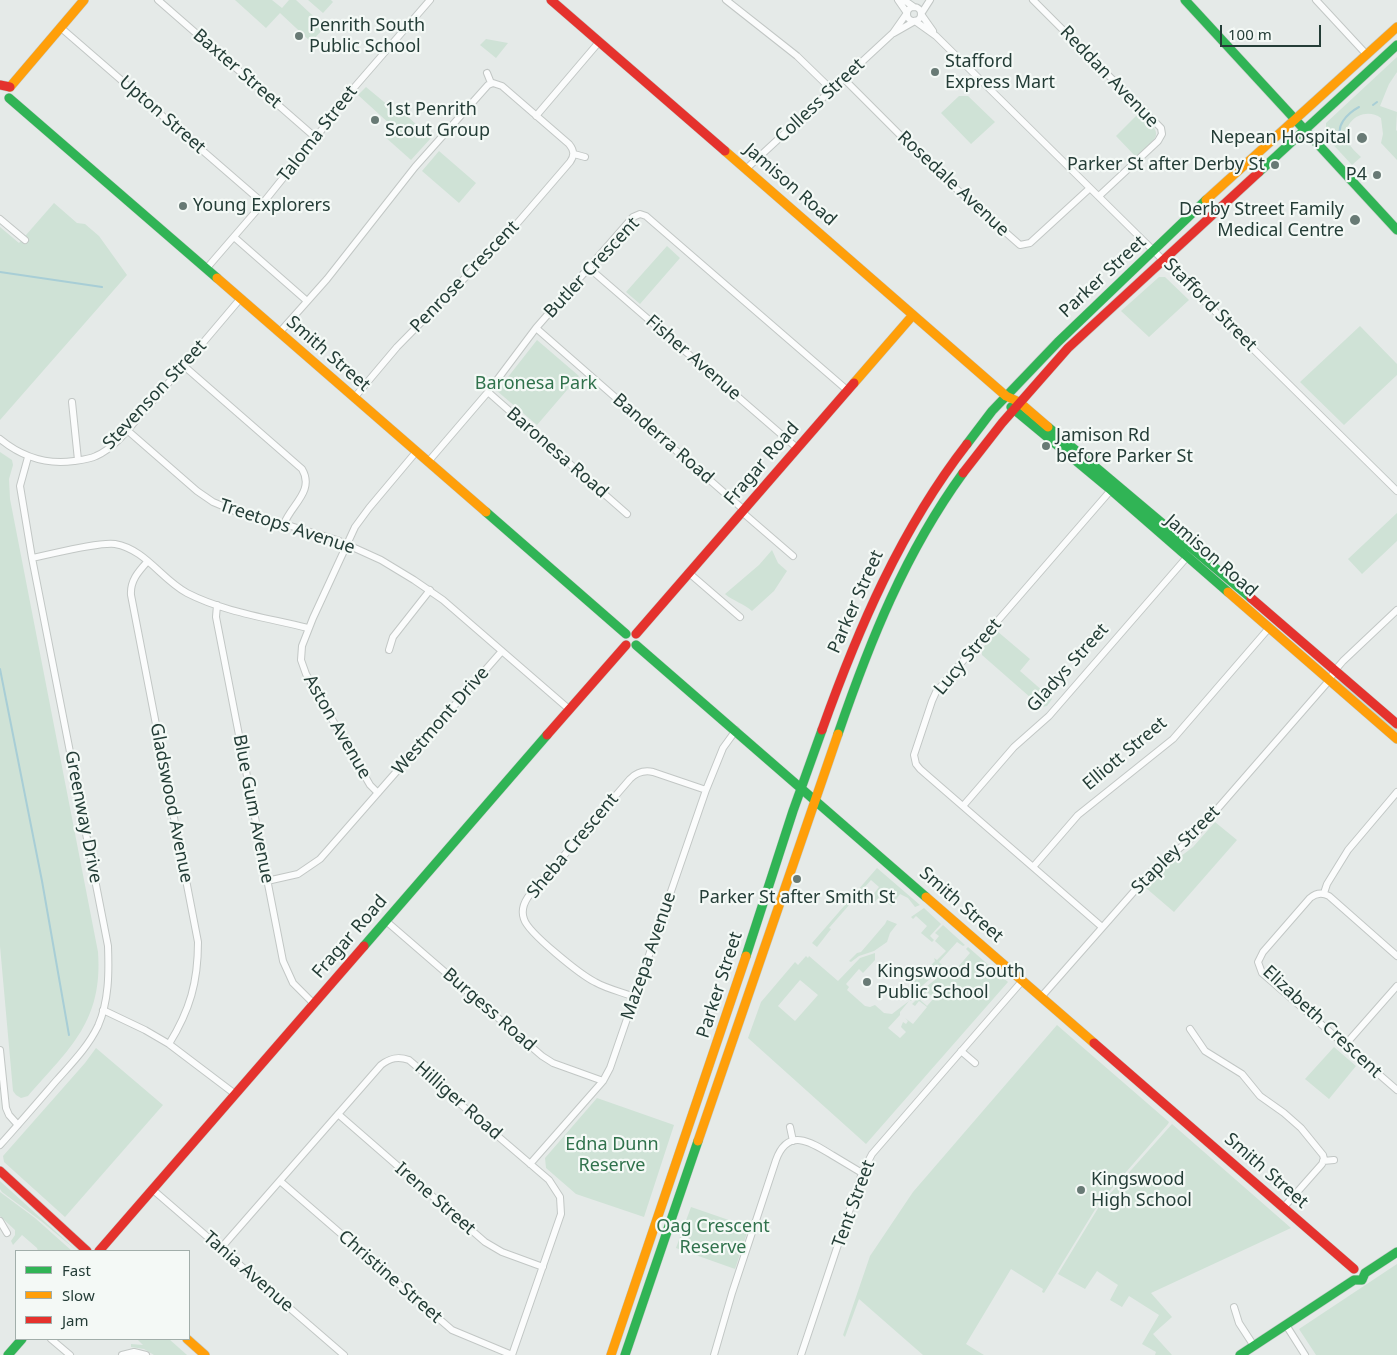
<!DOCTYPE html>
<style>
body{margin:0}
#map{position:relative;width:1397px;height:1355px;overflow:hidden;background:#e5eae8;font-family:"Noto Sans",sans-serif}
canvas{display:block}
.legend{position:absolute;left:15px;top:1250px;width:175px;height:90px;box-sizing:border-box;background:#f4f9f6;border:1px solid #a1aeaa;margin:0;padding:6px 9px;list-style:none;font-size:15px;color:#243d37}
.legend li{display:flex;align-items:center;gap:10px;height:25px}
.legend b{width:25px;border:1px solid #a1aeaa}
.scale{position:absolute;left:1220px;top:25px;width:101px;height:22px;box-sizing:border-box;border:2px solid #243d37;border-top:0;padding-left:6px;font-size:15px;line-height:18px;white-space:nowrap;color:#243d37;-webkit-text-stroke:4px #f4f9f6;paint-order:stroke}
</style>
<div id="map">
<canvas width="1397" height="1355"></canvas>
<ul class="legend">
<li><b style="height:6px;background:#30b455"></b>Fast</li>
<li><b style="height:6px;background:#ff9f0a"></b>Slow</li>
<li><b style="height:6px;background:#e5322d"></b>Jam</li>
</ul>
<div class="scale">100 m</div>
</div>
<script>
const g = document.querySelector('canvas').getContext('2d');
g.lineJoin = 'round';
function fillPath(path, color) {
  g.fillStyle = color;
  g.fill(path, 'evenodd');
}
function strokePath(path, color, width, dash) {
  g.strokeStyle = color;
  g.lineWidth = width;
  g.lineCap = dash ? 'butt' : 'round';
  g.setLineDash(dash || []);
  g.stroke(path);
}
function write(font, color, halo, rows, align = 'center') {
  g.font = font + ' "Noto Sans",sans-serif';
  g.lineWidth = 4.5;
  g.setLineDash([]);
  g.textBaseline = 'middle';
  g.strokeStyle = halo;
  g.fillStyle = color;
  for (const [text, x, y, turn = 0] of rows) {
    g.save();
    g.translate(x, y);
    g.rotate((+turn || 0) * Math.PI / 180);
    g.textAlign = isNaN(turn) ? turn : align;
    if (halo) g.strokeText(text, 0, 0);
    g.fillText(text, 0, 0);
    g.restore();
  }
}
fillPath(new Path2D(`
 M235 0H272L282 8 289 0H296L325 27 311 42 280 13 266 28Z
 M308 0H331L333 2 323 13Z
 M486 39 508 43 496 58 480 45Z
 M1397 57V72L1389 84 1380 106 1397 112 1396 130 1397 131V160L1381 143 1383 134 1381 118C1365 106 1340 121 1348 142 1351 148 1356 152 1361 157L1352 165 1326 137V123Z
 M366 87 401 116 404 113 431 138 411 160 384 136 392 126 358 95Z
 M959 96H968L995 122 971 144 941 113Z
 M1140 112C1164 136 1160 135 1136 157L1116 136Z
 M439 151 476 183 459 203 422 171Z
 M54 203 77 223 85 224 99 236 127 275 0 420V227L19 243Z
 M667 246 680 258 640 304 626 292Z
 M1159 277H1165L1189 300 1149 337 1121 311Z
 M1360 326 1397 364V375L1344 425 1300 382Z
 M537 340 579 376 537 425 497 391Z
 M0 452 12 460 13 465 9 479 10 499 98 952C103 1021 70 1048 28 1096L21 1098 16 1095 13 1091 0 946Z
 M1397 513V541L1362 574 1348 559Z
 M772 550 778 563 787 571 774 591 752 611C743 603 733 601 725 594L759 565Z
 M997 631 1030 659 1020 671 1052 699 1047 706 1042 707 1039 705 982 655V649Z
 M1339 680 1341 681 1397 729V737L1337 682Z
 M1215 822 1237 840 1174 912 1146 888 1156 875 1193 847Z
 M877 868 920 905 915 907 908 898 900 894 890 908 891 906 880 896 874 903 872 901 869 904 867 902 879 887 871 880 829 928 831 929 817 947 812 943Z
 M924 908 941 924 930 936 934 940 932 942 921 933 927 926 916 916 913 919 911 917Z
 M887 920 897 924 890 933 887 942 874 951 859 956 851 962 849 961 857 953 861 952 885 924Z
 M943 925 965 945 963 946 957 942 939 962 944 967 909 997H903L900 996 920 974 922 975 935 961 934 958 937 960 946 951 935 941 939 936 935 933Z
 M968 947 1008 982 866 1144 748 1038 761 1002 795 962 798 965 806 956 808 958 809 956 838 981 860 958 875 953V960L863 973 859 969 846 984 849 987 847 990 865 1006 870 1007 875 1005 884 1013 892 1014 909 1001 900 1012V1015L888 1028 900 1038 906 1032 901 1027 903 1022 906 1024 908 1021 905 1018 913 1024 927 1007 919 1001 915 1006 912 1004 918 998 927 1006 934 998 927 992 921 998 918 995 911 1001 910 1000 947 970 952 974 970 953 966 949ZM800 980 818 995 795 1021 778 1006Z
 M1057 1025 1169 1122 1168 1124 1099 1203 1044 1293 1042 1292 1043 1289 1011 1269 966 1344 984 1355H923L859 1299 845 1337 843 1335 870 1256 913 1192Z
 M1334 1047 1356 1066 1329 1099 1305 1079Z
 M96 1048 163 1105 65 1217 4 1162 3 1156 85 1063Z
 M597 1098 674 1125 644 1217 576 1194 546 1168 545 1158Z
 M1172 1124 1291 1228 1151 1293 1172 1317 1153 1334 1172 1355H1155L1156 1352 1142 1344 1159 1315 1129 1296 1122 1307 1110 1300 1118 1285 1097 1271 1085 1289 1058 1274 1100 1205Z
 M0 1181 76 1250 77 1251 41 1221 2 1192 0 1189Z
 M0 1192 35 1218 72 1251H38L37 1248 22 1235 13 1245 11 1241 15 1235V1230L0 1216Z
 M691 1207 749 1227 735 1269 676 1248Z
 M1397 1264V1355H1316L1299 1329Z
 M137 1339H169L187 1355H154L144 1349 131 1347V1344L143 1345Z`), '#cfe2d6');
strokePath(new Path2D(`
 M1373 105 1377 102
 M1343 140C1333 127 1348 113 1359 107
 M0 272 102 287
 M0 669 42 881 69 1035`), '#a8ced6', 2);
const street = new Path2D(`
 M158 0 316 138
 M726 0 797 56 832 90
 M898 0 907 13
 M904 0 914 7
 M1033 0 1161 128 1162 134 1158 141 1099 196
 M1316 0 1367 55
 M907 14a7 7 0 1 1 14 0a7 7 0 1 1-14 0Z
 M921 14 933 31
 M921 14 930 0
 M915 21 936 36 1397 491
 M60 27 263 203
 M894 33 915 21
 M487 73 491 83
 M844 79 936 171 1020 245 1030 243 1090 188
 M536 116 599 42
 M574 154 585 157
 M746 169 893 33 907 13
 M0 219 25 240
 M234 237 307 301
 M589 268 797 448
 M206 269 263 203 324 127 339 105 430 0
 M536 328 744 510
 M279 333 327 279 415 167 488 85 493 83 502 86 569 144C574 150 575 155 570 162L508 234 397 347 354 398
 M184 366 302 469C315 491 291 505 284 524
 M488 392 627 514
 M72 402 78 460
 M127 430 197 491 213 502 237 512 284 524 337 540 381 560 414 580 443 600 570 710
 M0 439C22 457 46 465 74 461 81 460 90 459 96 456 116 447 130 427 143 412 176 375 208 337 240 299
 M428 462 488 392 536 328 633 217 640 214 646 216 847 390
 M742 512 793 556
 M32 558C53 554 97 542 115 544 145 549 162 580 187 593 224 612 268 618 308 628
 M147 562C138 572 130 581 131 595L198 942C198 982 190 1010 169 1044
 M689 573 740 617
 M217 605 216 617 283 961 293 983 314 1004
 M389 650 393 637 430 590
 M378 793 370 785 306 674 301 660 302 646 313 618 355 527 369 508 416 452
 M963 806 1014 747 1049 716 1187 557
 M1033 867 1078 815 1173 739 1269 628
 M267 881 298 874 320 859 502 651
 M1324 893 1327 884 1348 850 1397 792
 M386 921 542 1056 553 1063 603 1081
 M1102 927 920 769 916 764 914 755 932 701 936 692 1111 490
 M1397 956 1329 896C1322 892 1316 893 1310 898L1263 952 1258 962 1262 973 1397 1090
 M1042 996 1152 871 1192 838 1327 683 1337 668 1343 661 1397 610
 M635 997C622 992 607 989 595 982 581 975 528 933 524 919 521 911 524 903 528 897L630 779C637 772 644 770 653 772L706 790
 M103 1010 145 1030 169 1044 235 1094
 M1190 1029 1205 1051 1242 1074 1260 1096 1284 1113 1301 1128 1323 1155 1324 1159 1322 1164 1284 1207
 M1345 1045 1397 986
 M0 1050 6 1108 9 1115 18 1125
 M961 1051 975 1063
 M338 1114 485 1242 502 1252 543 1267
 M790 1127 793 1141
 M0 1145C19 1124 37 1103 56 1081 71 1064 88 1047 98 1026 109 1001 109 973 108 946L32 558 20 486 28 457
 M1323 1161 1334 1160
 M530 1164 603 1081 610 1068 706 790 723 748 736 730
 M280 1181 452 1330 512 1355
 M152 1189 344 1355
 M0 1221 7 1233
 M221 1248 381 1065C390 1058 398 1056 409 1060L549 1180 560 1197 561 1214 512 1355
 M1234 1307 1239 1323 1254 1346
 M1286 1325 1305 1355
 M51 1339 70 1355
 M122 1355 134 1352 146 1355
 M714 1355 732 1293 776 1160C788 1127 811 1142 832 1155 842 1161 852 1167 862 1173
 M801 1355 862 1173 872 1154 1023 980`);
const fast = new Path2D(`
 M1185 0 1397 230
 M9 98 217 278
 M1259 172 1397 45
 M1011 407 1111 490 1228 592
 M1048 427 1251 598
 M967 444 992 411 1058 342 1206 200
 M486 512 626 634
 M636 645 926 897
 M838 734C870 641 905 553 963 473
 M364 946 547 735
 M746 956 793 811 822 730
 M8 1355 22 1339
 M625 1355 698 1141
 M1240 1355 1354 1280H1362L1365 1273 1397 1252`);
const slow = new Path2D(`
 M10 87 84 0
 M725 151 1006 396 1019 402 1048 427
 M1206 200 1397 27
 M217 278 486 512
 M854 383 913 315
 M1228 592 1397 739
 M926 897 1094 1043
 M698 1141 838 734
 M187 1339 205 1355
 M611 1355 746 956`);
const jam = new Path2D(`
 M551 0 725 151
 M0 85 10 87
 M963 473 1002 423 1068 348 1259 172
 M1251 598 1397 724
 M636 634 854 383
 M822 730C858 629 901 529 967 444
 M547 735 626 645
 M1094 1043 1354 1269
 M0 1171 87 1251
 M99 1251 364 946`);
strokePath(street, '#c2c7c5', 8);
strokePath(fast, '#c1c8c5', 10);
strokePath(slow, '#c1c8c5', 10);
strokePath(jam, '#c1c8c5', 10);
strokePath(street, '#fbfcfc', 6);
strokePath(fast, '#30b455', 9);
strokePath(slow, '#ff9f0a', 9);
strokePath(jam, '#e5322d', 9);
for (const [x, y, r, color] of [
 [299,36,5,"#687a75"],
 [935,72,5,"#687a75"],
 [375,120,5,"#687a75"],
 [1362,138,6,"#687a75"],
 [1275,165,5,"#687a75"],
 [1377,175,5,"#687a75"],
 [183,206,5,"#687a75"],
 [1355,220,6,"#687a75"],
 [1046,446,5,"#687a75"],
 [797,879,5,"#687a75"],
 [867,982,5,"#687a75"],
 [1081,1190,5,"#687a75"]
]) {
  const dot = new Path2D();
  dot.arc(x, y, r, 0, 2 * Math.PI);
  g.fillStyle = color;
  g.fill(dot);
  strokePath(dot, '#f4f9f6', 2);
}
write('18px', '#243d37', '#f4f9f6', [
 ["Penrith South",309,26],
 ["Public School",309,47],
 ["Stafford",945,62],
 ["Express Mart",945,83],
 ["1st Penrith",385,110],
 ["Scout Group",385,131],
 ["Nepean Hospital",1351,138,"right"],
 ["Parker St after Derby St",1265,165,"right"],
 ["P4",1367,175,"right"],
 ["Young Explorers",193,206],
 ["Derby Street Family",1344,210,"right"],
 ["Medical Centre",1344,231,"right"],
 ["Jamison Rd",1056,436],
 ["before Parker St",1056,457],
 ["Parker St after Smith St",797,898,"center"],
 ["Kingswood South",877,972],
 ["Public School",877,993],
 ["Kingswood",1091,1180],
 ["High School",1091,1201]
], 'left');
write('18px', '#243d37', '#f4f9f6', [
 ["Baxter Street",237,69,41],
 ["Reddan Avenue",1109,77,46],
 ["Colless Street",820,101,-43],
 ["Upton Street",162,115,41],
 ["Taloma Street",318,134,-52],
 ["Rosedale Avenue",953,184,43],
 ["Jamison Road",790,185,41],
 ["Butler Crescent",592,268,-47],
 ["Penrose Crescent",465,277,-46],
 ["Parker Street",1103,277,-43],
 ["Stafford Street",1210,305,45],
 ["Smith Street",328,354,41],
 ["Fisher Avenue",693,358,41],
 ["Stevenson Street",155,395,-47],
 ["Banderra Road",663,439,41],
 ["Baronesa Road",557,453,41],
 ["Fragar Road",762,464,-49],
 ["Treetops Avenue",287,527,18],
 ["Jamison Road",1211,556,41],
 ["Parker Street",856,602,-66],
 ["Lucy Street",968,657,-50],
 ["Gladys Street",1068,668,-48],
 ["Westmont Drive",441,721,-49],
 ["Aston Avenue",337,727,60],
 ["Elliott Street",1125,754,-40],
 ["Gladswood Avenue",171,803,79],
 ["Blue Gum Avenue",253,809,79],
 ["Greenway Drive",83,817,79],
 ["Sheba Crescent",573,846,-50],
 ["Stapley Street",1176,850,-45],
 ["Smith Street",961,905,41],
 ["Fragar Road",350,937,-49],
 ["Mazepa Avenue",649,956,-71],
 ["Parker Street",720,985,-72],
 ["Burgess Road",489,1010,41],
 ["Elizabeth Crescent",1322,1022,43],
 ["Hilliger Road",458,1101,41],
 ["Smith Street",1266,1171,41],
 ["Irene Street",435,1199,41],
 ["Tent Street",854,1204,-70],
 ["Tania Avenue",248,1272,41],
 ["Christine Street",390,1277,41]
]);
write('18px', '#30724c', '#f4f9f6', [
 ["Baronesa Park",536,384],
 ["Edna Dunn",612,1145],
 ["Reserve",612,1166],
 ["Oag Crescent",713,1227],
 ["Reserve",713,1248]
]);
</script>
